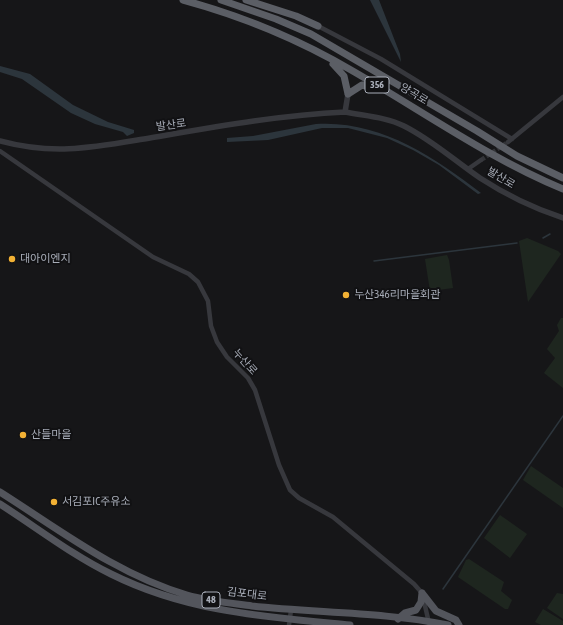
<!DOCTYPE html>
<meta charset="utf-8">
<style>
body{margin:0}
canvas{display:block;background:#161618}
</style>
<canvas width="563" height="625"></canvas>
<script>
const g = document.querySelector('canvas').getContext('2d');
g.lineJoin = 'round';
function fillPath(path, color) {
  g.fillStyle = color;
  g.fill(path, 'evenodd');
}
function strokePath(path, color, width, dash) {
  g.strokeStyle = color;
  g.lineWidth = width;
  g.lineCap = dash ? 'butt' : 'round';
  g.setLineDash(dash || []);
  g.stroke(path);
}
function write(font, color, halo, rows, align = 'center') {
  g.font = font + ' "Asap Condensed","Noto Sans KR",sans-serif';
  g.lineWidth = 4;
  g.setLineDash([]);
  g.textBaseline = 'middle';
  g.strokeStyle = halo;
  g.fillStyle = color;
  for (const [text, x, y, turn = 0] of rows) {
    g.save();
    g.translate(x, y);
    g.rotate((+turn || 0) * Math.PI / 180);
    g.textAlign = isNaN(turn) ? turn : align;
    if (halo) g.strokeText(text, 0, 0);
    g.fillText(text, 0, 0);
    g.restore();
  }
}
fillPath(new Path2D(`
 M527 238 558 251 561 254 528 302 519 241Z
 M447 255 449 260 453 288 430 291 425 259Z
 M561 318H563V388L544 373 555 358 547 349 559 331 557 325Z
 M531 466 563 488V508L523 480Z
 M500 515 527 534 510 558 484 538Z
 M469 559 504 582 501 591 512 600 508 609H505L458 577 466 560Z
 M557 593 563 594V619L547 608Z
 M543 609 563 621V625H541L535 622Z`), '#1e261f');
fillPath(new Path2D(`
 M370 0H379L400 54 401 62Z
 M0 66 30 74 73 105 108 122 134 130V133L127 136 123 132 95 124 71 113 22 79 0 72Z
 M316 124C379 120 433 156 481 193L478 194 439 165 413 150 387 138 348 128H322L268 140 227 142V138L253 136Z`), '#2c353c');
strokePath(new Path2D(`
 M543 238 550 234
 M374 261 517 243
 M443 589 563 416`), '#2c353c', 1.5);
strokePath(new Path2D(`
 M481 160 508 142`), '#333438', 4.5, [4.5, 2]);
strokePath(new Path2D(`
 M318 26 381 59 512 139
 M508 142 563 97
 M0 151 153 257 189 274 198 282 208 301 211 326 217 342 227 357 248 378 255 390 279 465 290 490 299 498 333 517 414 584 422 593 429 623
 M468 169 481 160
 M289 625 291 610`), '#37383d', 4.5);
strokePath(new Path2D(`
 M348 94 345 112C365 116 386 117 404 126 432 140 455 161 480 178 506 195 533 208 563 218
 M0 141C55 156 95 147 150 138 214 127 280 115 345 112`), '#37383d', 5.5);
strokePath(new Path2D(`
 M0 492C60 530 118 575 187 595 208 601 230 603 252 606 317 613 384 612 448 625
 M0 504C36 527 72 555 111 574 187 612 267 617 350 625
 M422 593 436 611 456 620 459 625
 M398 619 405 613 416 610 421 602 422 593`), '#53555c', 7);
strokePath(new Path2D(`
 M183 0C242 16 298 39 351 70 421 110 488 158 563 189
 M221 0 276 19 311 34 477 131 517 156 563 178
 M246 0 296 16 318 26
 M333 64 344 76 348 94
 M348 94 362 85 378 89`), '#5b5e65', 7);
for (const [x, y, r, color] of [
 [12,259,4,"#f2b134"],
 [346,295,4,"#f2b134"],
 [23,435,4,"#f2b134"],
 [54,502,4,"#f2b134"]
]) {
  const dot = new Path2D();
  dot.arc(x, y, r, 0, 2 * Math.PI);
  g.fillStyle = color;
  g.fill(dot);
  strokePath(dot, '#111113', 1.5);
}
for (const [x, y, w] of [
 [377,85,24],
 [211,600,18]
]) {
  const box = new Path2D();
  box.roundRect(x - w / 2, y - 8, w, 16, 3);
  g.fillStyle = '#111113';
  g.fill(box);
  strokePath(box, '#a8adb8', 1);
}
write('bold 10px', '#a8adb8', null, [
 ["356",377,85],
 ["48",211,600]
]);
write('11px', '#a8adb8', '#111113', [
 ["양곡로",414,94,31],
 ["발산로",171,125,-8],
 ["발산로",501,178,31],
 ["누산로",245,362,48],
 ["김포대로",247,594,7]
]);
write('11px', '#a8adb8', '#111113', [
 ["대아이엔지",20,259],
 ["누산346리마을회관",354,295],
 ["산들마을",31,435],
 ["서김포IC주유소",62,502]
], 'left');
</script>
